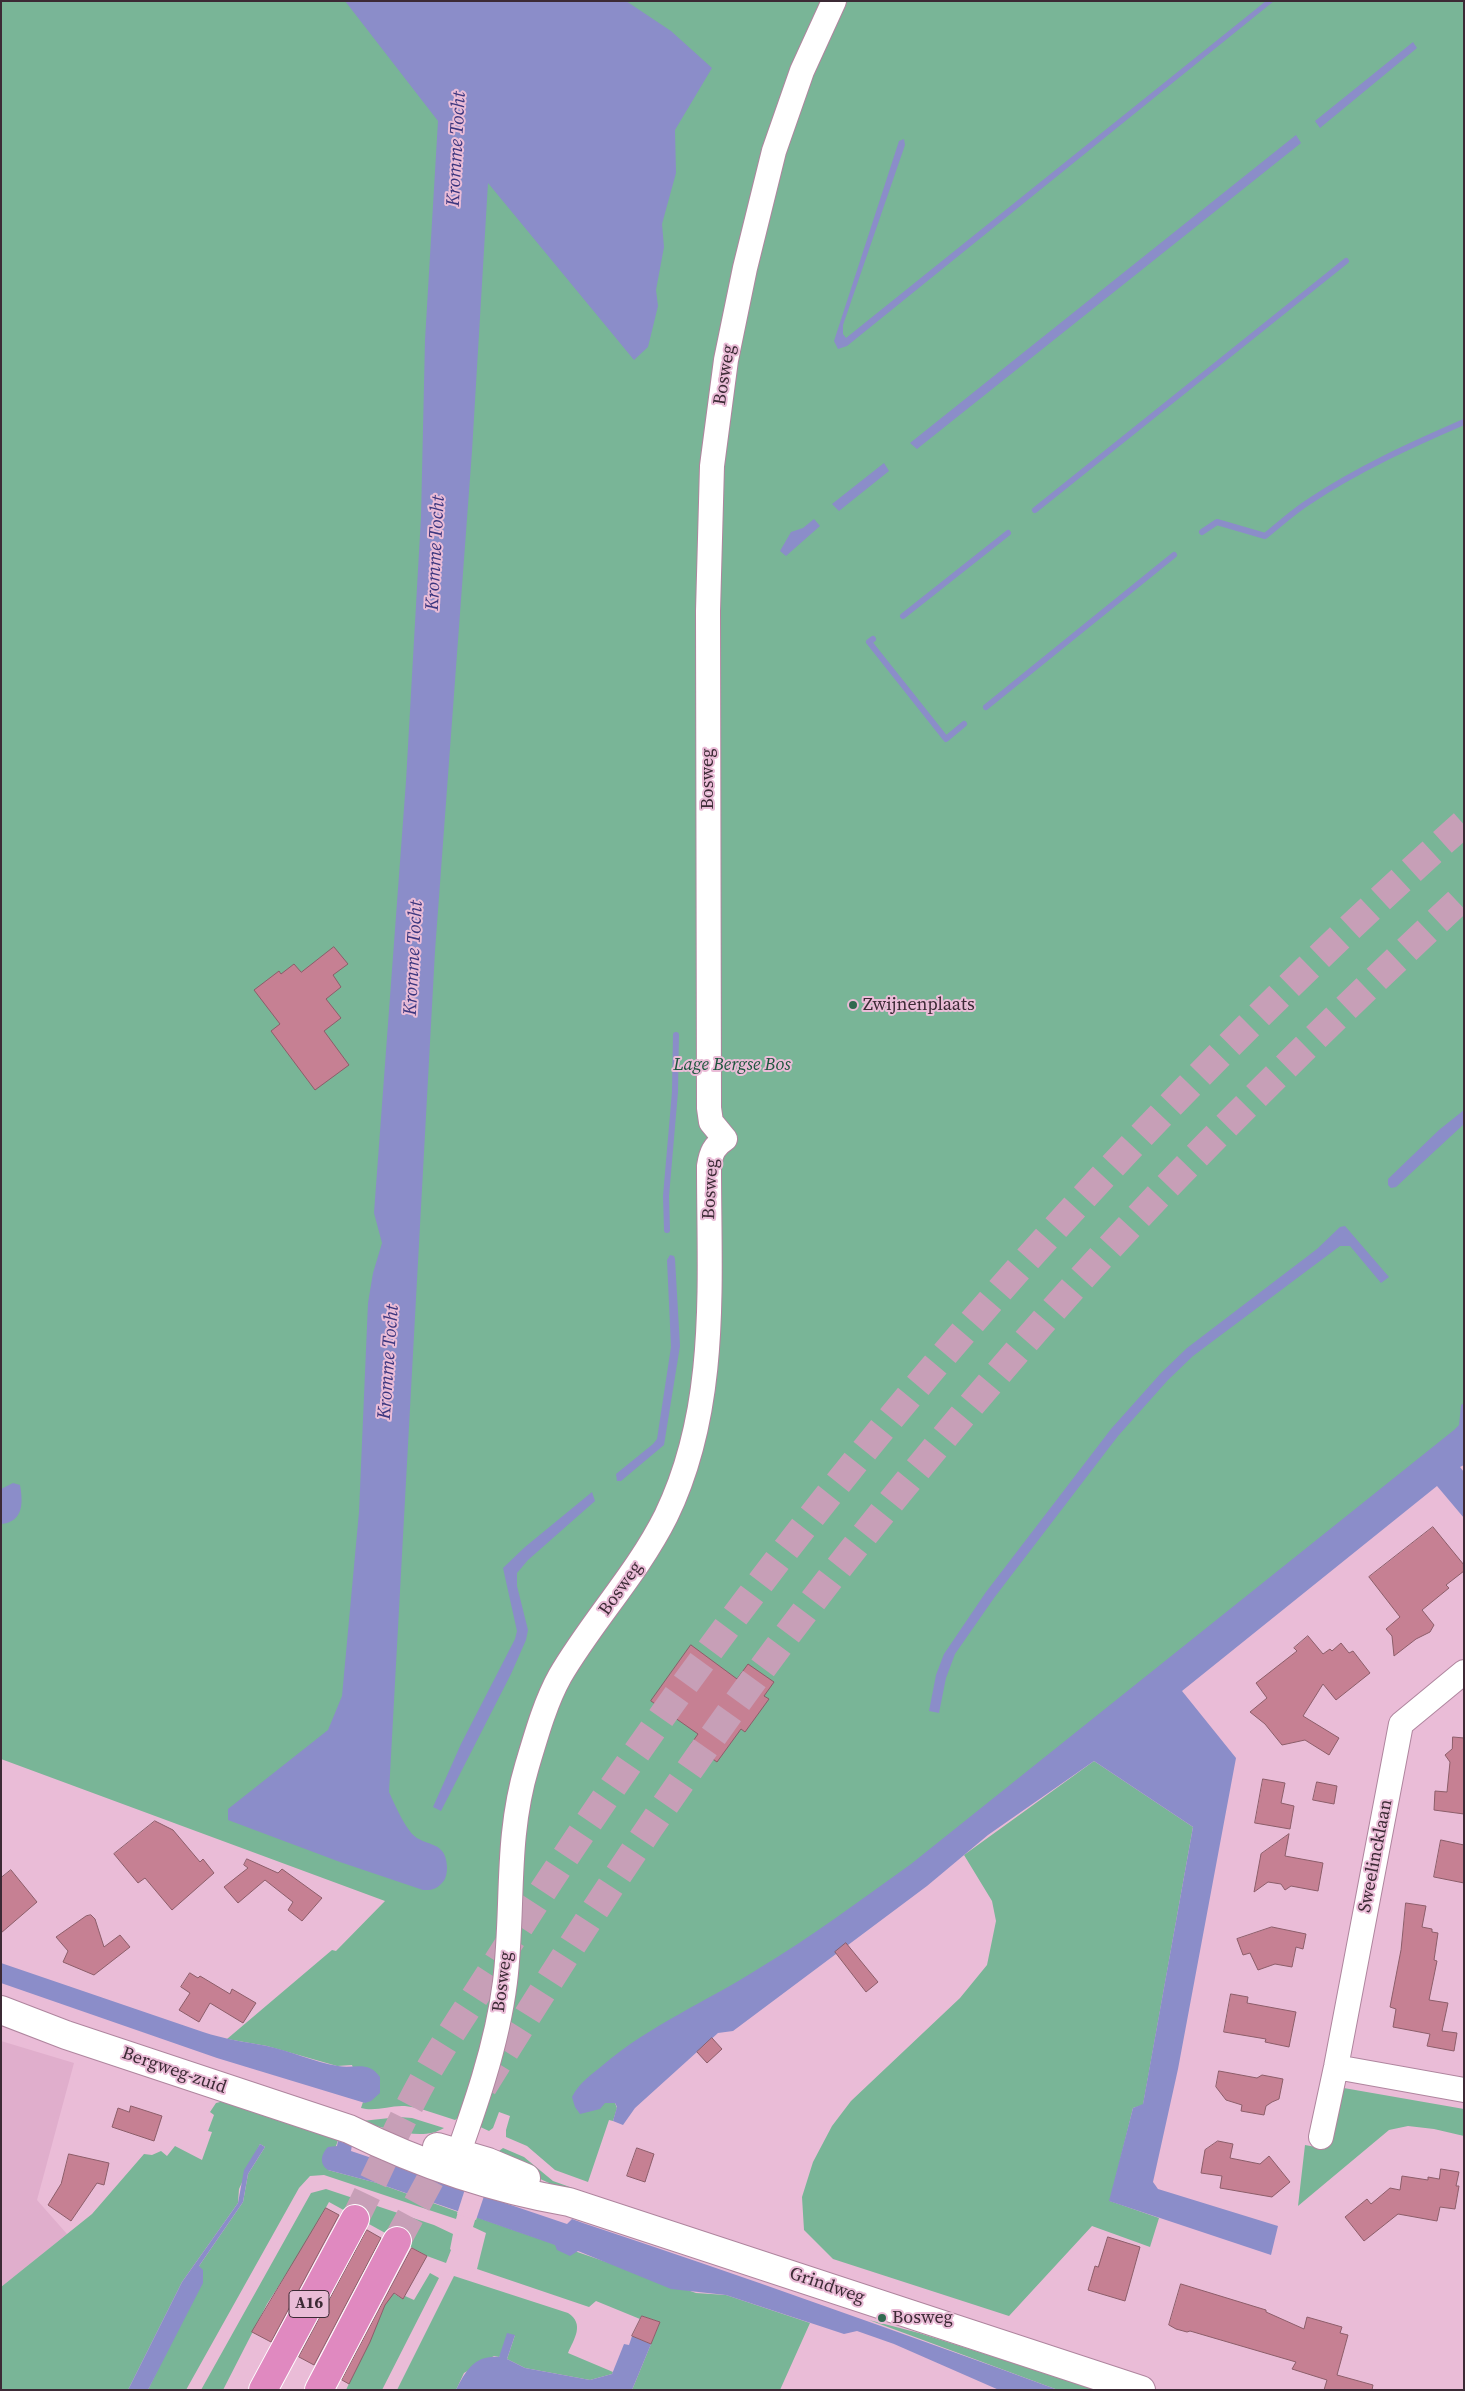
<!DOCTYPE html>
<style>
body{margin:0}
#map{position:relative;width:1465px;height:2391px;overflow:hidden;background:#eabcd7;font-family:"Source Serif 4",serif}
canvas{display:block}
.frame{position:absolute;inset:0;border:2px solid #3c2a35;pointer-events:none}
</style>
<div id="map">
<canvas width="1465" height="2391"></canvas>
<div class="frame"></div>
</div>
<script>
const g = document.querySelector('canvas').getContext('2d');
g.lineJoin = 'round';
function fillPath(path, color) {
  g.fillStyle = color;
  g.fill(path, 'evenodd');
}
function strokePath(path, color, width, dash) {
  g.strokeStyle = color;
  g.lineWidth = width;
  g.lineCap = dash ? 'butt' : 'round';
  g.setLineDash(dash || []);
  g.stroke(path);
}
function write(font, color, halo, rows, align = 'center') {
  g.font = font + ' "Source Serif 4",serif';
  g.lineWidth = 4;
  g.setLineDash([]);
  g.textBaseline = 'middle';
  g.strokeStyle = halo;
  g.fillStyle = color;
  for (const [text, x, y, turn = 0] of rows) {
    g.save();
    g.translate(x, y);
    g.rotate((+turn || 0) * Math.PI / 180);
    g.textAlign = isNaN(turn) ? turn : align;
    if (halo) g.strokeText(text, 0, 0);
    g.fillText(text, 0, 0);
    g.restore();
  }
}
fillPath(new Path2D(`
 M1 2041 74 2063 37 2200 67 2234 1 2287Z`), '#e0aecc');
fillPath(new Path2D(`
 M1 1H1464V1437L605 2103H615L617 2108 613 2121 609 2120 588 2182 555 2170 527 2146 506 2137V2130L510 2116 499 2112 493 2128 489 2131 459 2117 455 2120C439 2115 422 2108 405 2106 390 2105 376 2112 361 2108L363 2102 365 2103 352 2065 337 2066 267 2046 227 2039 332 1950 336 1951 385 1901 1 1759Z
 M1094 1761 1193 1827 1143 2105 1133 2108 1110 2201 1159 2218 1150 2247 1092 2226 1009 2316 833 2259 804 2230 802 2197 813 2162 832 2126 851 2101 960 1998 987 1965 996 1921 992 1901 964 1855Z
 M1338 2087 1464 2109V2136L1434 2129 1408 2126 1389 2130 1298 2206 1305 2145 1326 2149Z
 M228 2100 339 2137 328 2170 377 2183 458 2212 456 2219 324 2175 310 2176 299 2188 186 2390H148L167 2350 199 2266 243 2202 248 2174 265 2147 260 2144 239 2189 238 2203 182 2282 128 2390H1V2287L92 2214 144 2154 152 2155 161 2151 167 2156 175 2146 202 2160 212 2132 208 2131 214 2115 210 2112 216 2103Z
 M399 2117 412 2118 444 2128C421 2142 391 2128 366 2124L362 2121Z
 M503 2148 524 2157 553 2181 623 2206 562 2189 497 2159 499 2151Z
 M326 2189 434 2225 453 2234 450 2249 451 2250 446 2263 427 2256 329 2202 304 2247 267 2304 223 2390H201L311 2193Z
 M476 2217 696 2293 726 2295 810 2323 780 2390H632L660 2322 642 2316 640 2319 596 2301 589 2307 477 2269 486 2233 473 2227Z
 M430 2273 439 2278 382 2390H346L391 2292 403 2299 405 2296 414 2300Z
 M454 2276 568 2313C585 2324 574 2339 568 2353L613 2372 612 2374 590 2380 525 2368 507 2359 515 2335 499 2357 494 2356 464 2373 456 2390H397Z
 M869 2320 919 2333 1098 2390H1058Z`), '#79b597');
fillPath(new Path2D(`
 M345 1H626L671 31 712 68 675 130 676 173 662 224 664 247 656 290 658 306 648 347 634 360 488 183 472 451 435 951 389 1792C395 1805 401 1819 409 1830 421 1849 446 1837 447 1867 447 1873 446 1880 441 1884 435 1890 431 1890 423 1890L340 1862 228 1820V1809L328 1730 342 1696 359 1512 368 1303 373 1273 382 1243 374 1213 375 1199 406 781 421 517 425 340 438 121Z
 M1266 1H1274L847 346 838 349 834 341 899 141 904 139 905 145 843 325V334L846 338Z
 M1413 42 1417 48 1320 128 1315 121Z
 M1296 135 1301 143 917 449 910 443Z
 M884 463 889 471 839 511 832 504Z
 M814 519 820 526 786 556 780 551 791 532 803 528Z
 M1464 1110V1124L1396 1187 1391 1188 1388 1185V1179L1439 1130Z
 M1345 1226 1389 1277 1381 1283 1350 1246H1340L1193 1356 1168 1380 1118 1436 994 1598 955 1654 946 1678 939 1713 929 1711 936 1675 944 1654 986 1592 1111 1429 1161 1373 1187 1348 1317 1249 1340 1227Z
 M670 1255 674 1256 675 1259 680 1346 664 1445 621 1481H617L616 1474 653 1444 657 1439 671 1347 667 1260Z
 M1464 1403V1465L1460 1467 1464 1472V1518L1437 1486 1182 1691 1236 1758 1178 2069 1153 2182 1158 2189 1278 2226 1271 2255 1109 2201 1133 2108 1143 2104 1193 1827 1094 1761 988 1835 927 1886 733 2031 718 2033 635 2108 623 2125 613 2121 617 2107 615 2103H605L600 2109 580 2114 575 2107 572 2097C579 2083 591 2075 603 2065 650 2025 706 2002 758 1969 811 1937 861 1900 911 1864L1454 1430 1459 1425 1461 1405Z
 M13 1483 20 1485C23 1502 24 1522 1 1524V1489Z
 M592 1492 595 1501 528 1560 517 1573V1586L528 1630 526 1640 511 1674 441 1811 433 1807 461 1744 515 1639 517 1631 503 1568 525 1547Z
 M1 1963 203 2032C224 2039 245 2042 267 2046 291 2051 314 2062 338 2066 355 2069 368 2060 380 2077V2093L371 2101 365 2103 217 2058 1 1983Z
 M338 2141 352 2145 351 2151 567 2224 572 2219 583 2223C742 2276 900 2332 1058 2390H999L894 2344 857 2331 844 2334 726 2295 671 2289 578 2251 570 2256 557 2250 555 2245 377 2183 328 2170C319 2164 321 2154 328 2147L337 2146Z
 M260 2144 265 2147 248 2174 243 2202 199 2266 203 2270V2283L148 2390H128L182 2282 238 2203 244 2170Z
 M507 2333 515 2335 507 2359 525 2368 590 2380 612 2374 624 2344 629 2345 632 2336 651 2344 632 2390H456C466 2370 475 2355 499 2357Z`), '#8b8dc9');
fillPath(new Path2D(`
 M466 2186 485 2193 476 2220 457 2214Z`), '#eabcd7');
strokePath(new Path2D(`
 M1035 510 1346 261
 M1202 532 1217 522 1265 536C1280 524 1294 511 1310 501 1358 469 1411 445 1464 422
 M903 616 1008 533
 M873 639 869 642 946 739 964 724
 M986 707 1174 555
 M667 1230 666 1196 675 1092 676 1035`), '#8b8dc9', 6);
const building = new Path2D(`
 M334 947 348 964 333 975 341 987 326 999 341 1018 324 1031 349 1065 315 1090 271 1031 280 1024 254 990 279 971 281 974 294 964 301 972Z
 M1433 1527 1464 1565V1571L1446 1585 1449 1588 1422 1610 1434 1625 1430 1632 1416 1639 1394 1656 1392 1636 1386 1629 1400 1617 1369 1577Z
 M1308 1636 1323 1654 1330 1649 1332 1651 1341 1643 1349 1653 1353 1651 1370 1673 1336 1700 1323 1684 1303 1716 1339 1738 1329 1755 1305 1740 1282 1745 1265 1724 1250 1712 1267 1698 1256 1683 1297 1651 1294 1648Z
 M691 1645 737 1679 748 1664 774 1682 764 1696 769 1699 745 1732 741 1729 717 1762 691 1744 698 1734 651 1701Z
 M1453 1737 1464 1738V1814L1434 1810 1435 1791 1447 1792 1450 1762 1445 1755 1452 1749Z
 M1263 1779 1285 1783 1281 1803 1294 1806 1290 1829 1255 1823Z
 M1317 1782 1337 1786 1334 1804 1313 1800Z
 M155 1821 173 1830 200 1862 203 1859 214 1873 172 1910 145 1878 138 1883 114 1854Z
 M1289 1834 1285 1856 1323 1863 1318 1891 1291 1886 1285 1890 1281 1884 1268 1882 1254 1892 1261 1854Z
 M1441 1840 1464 1845V1883L1434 1877Z
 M247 1859 278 1873 282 1869 322 1898 302 1921 288 1910 293 1902 265 1880 238 1903 224 1887 248 1868 244 1865Z
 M11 1870 37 1902 1 1933V1878Z
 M1406 1903 1426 1906 1422 1927 1432 1929V1932L1438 1933 1434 1960 1437 1961 1429 2000 1448 2003 1442 2031 1457 2033 1454 2051 1427 2046 1430 2034 1393 2027 1396 2009 1390 2007 1401 1950Z
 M91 1915 95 1919 104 1947 120 1935 130 1947 94 1975 63 1962 68 1951 56 1937 86 1916Z
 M1272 1927 1306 1934 1303 1949 1296 1947 1292 1967 1275 1964 1258 1970 1250 1953 1243 1955 1237 1939Z
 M846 1943 878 1982 866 1992 835 1952Z
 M190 1973 198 1978 200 1976 230 1994 232 1989 256 2003 243 2023 210 2003 199 2022 179 2010 190 1993 181 1987Z
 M1231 1994 1248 1997 1247 2003 1296 2012 1289 2047 1265 2042 1266 2039 1224 2032Z
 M712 2038 722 2049 707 2063 697 2052Z
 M1219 2071 1257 2078 1262 2075 1283 2079 1279 2099 1272 2102 1266 2106 1264 2115 1241 2111 1242 2105 1226 2100 1216 2087Z
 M131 2106 162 2116 154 2141 112 2127 118 2108 129 2112Z
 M1218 2141 1233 2144 1230 2158 1260 2164 1269 2156 1290 2182 1272 2197 1220 2188 1222 2176 1201 2173 1205 2150Z
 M637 2148 654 2154 645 2182 627 2176Z
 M69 2154 109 2163 104 2185 97 2183 71 2221 48 2205 61 2184Z
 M1441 2169 1459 2172 1456 2186H1459L1455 2209 1440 2207 1437 2221 1398 2214 1364 2241 1345 2217 1367 2199 1371 2204 1390 2188 1400 2190 1402 2176 1428 2180V2177L1439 2179Z
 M326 2208 339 2215 271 2342 252 2332Z
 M367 2230 381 2238 314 2365 299 2357Z
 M1108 2237 1140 2247 1125 2301 1088 2290 1095 2266 1098 2267Z
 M412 2248 427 2256 403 2299 394 2293 385 2305 370 2342 349 2384 342 2380Z
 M1181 2284 1266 2310V2312L1304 2329 1307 2317 1342 2327 1340 2333 1348 2335 1337 2375 1373 2385 1372 2390H1324L1327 2380 1292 2369 1296 2362 1190 2331 1187 2332 1176 2329 1169 2325Z
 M642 2316 660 2322 651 2344 632 2336Z`);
fillPath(building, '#c68093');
strokePath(building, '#8c5d69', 1);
strokePath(new Path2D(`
 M483 2087C584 1923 689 1763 806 1610 883 1509 964 1412 1048 1316 1178 1168 1320 1031 1464 896
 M355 2219C375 2179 393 2137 414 2097 437 2052 467 2010 494 1967 550 1878 609 1791 670 1705 901 1383 1168 1087 1464 823
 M397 2241 449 2145`), '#c79fb7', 28, [28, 14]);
const street = new Path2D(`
 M1336 2067 1464 2090
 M1321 2137 1336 2067 1401 1724 1464 1672
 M452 2171C474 2110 497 2046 505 1982 514 1908 505 1839 527 1766 536 1736 545 1703 560 1676 592 1621 637 1574 666 1516 719 1407 709 1284 709 1166 711 1153 714 1146 725 1139L711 1122 709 1108 708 611 712 466 726 360 745 268 774 151 802 71 834 1`);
const secondary = new Path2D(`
 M1 2010 66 2035 349 2129C418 2163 493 2189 569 2202L1141 2390
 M437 2147 488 2162 526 2178`);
const highway = new Path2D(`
 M263 2390 355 2219
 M319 2390 397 2241`);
strokePath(street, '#af859e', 26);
strokePath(secondary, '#af859e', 30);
strokePath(highway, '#fff', 30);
strokePath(street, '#fff', 24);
strokePath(secondary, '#fff', 28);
strokePath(highway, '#e089c0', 28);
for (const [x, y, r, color] of [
 [853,1005,5,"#316950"],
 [882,2318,5,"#316950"]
]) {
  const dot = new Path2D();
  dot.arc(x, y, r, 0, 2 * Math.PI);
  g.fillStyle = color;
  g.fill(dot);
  strokePath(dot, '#eabcd7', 2);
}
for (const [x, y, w] of [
 [309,2304,40]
]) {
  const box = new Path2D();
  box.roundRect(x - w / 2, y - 13.5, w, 27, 4);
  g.fillStyle = '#eabcd7';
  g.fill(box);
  strokePath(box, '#3c2a35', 1);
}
write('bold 16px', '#3c2a35', null, [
 ["A16",309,2304]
]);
write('18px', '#3c2a35', '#eabcd7', [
 ["Bosweg",725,375,-81],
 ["Bosweg",708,779,-90],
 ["Bosweg",711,1189,-87],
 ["Bosweg",621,1589,-55],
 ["Sweelincklaan",1376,1856,-79],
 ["Bosweg",503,1982,-83],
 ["Bergweg-zuid",174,2071,19],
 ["Grindweg",827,2286,19]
]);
write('18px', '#3c2a35', '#eabcd7', [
 ["Zwijnenplaats",863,1005],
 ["Bosweg",892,2318]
], 'left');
write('italic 18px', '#1e563e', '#eabcd7', [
 ["Lage Bergse Bos",732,1065]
]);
write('italic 19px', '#3b367e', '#eabcd7', [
 ["Kromme Tocht",457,149,-87],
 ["Kromme Tocht",436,553,-87],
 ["Kromme Tocht",414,958,-87],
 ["Kromme Tocht",389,1362,-86]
]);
</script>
